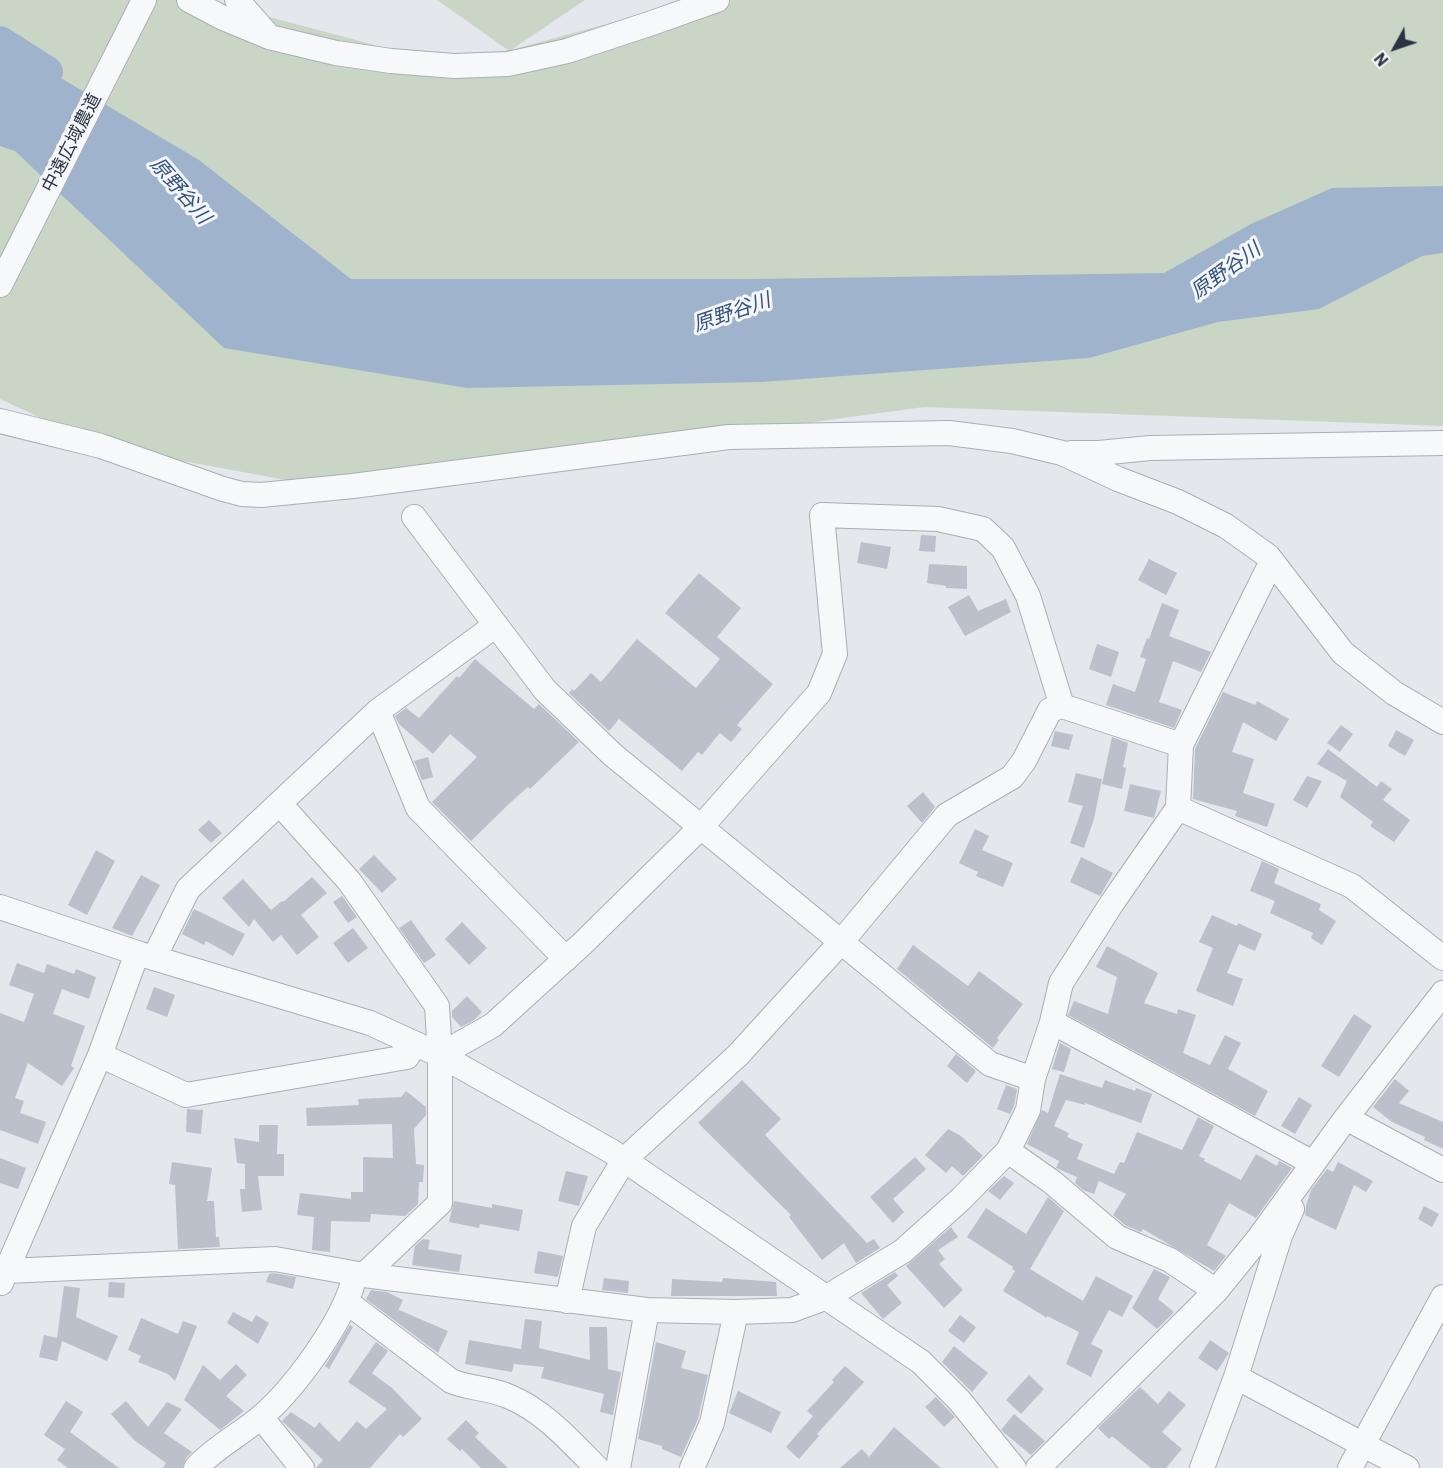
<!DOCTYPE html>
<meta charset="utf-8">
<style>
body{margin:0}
#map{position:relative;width:1443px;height:1468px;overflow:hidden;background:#e4e7ec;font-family:"IBM Plex Sans",sans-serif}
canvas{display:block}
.north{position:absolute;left:1365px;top:18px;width:60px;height:60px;-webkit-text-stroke:4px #f4f6f9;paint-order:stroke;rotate:230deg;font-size:16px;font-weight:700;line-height:24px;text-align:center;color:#2b3445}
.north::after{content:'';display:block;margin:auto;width:21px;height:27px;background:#2b3445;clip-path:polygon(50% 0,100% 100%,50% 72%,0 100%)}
</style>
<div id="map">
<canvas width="1443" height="1468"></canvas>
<div class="north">N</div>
</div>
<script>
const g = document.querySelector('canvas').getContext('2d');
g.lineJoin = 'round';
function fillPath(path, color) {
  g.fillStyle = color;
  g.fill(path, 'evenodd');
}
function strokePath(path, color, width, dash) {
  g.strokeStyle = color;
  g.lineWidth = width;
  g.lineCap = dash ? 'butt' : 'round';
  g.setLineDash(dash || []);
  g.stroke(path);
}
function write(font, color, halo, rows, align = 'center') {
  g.font = font + ' "IBM Plex Sans","Noto Sans JP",sans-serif';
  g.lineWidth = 6;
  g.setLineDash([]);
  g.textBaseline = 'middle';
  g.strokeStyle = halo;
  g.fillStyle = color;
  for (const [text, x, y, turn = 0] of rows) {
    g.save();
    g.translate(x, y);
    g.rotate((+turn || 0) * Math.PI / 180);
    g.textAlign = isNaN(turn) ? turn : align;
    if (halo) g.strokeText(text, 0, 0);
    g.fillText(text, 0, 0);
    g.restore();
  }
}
fillPath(new Path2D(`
 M0 0H205L454 66 508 50 437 0H585L511 50 694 0H1443V426L924 407 330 488 101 446 0 399Z`), '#c9d6c5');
fillPath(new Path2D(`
 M0 42 199 160 351 279H753L1164 273 1251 224 1332 188 1443 186V253L1422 256 1319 309 1218 322 1089 358 762 382 467 388 224 348 15 151 0 146Z`), '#9fb4cc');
strokePath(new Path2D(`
 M0 42 47 72`), '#9fb4cc', 32);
fillPath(new Path2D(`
 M921 535 936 536 935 552 919 551Z
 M861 542 891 547 887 569 857 563Z
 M1149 559 1177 573 1166 595 1138 580Z
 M929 564 967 566V589L946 588V586L927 583Z
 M699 573 741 608 717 637 773 684 737 725 742 729 731 742 720 733 702 755 698 752 682 771 619 719 609 731 569 693 572 689 574 691 591 673 601 682 637 639 696 688 720 659 665 613Z
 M969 595 978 611 1006 599 1011 612 965 636 948 607Z
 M1162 603 1179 610 1169 636 1211 652 1201 672 1173 661 1159 702 1182 710 1174 728 1106 705 1113 684 1135 692 1146 659 1140 657 1147 638 1149 639Z
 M1097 644 1119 652 1111 677 1089 669Z
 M475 659 534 709 539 704 579 742 530 789 528 787 511 802 471 841 432 802 477 757 450 734 433 754 399 724 395 716 406 708 419 718 457 676 459 678Z
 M1223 692 1255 705 1257 701 1289 719 1276 741 1243 722 1232 752 1254 759 1243 793 1275 804 1267 827 1235 816 1237 811 1193 799 1195 749Z
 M1341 725 1353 734 1340 752 1327 743Z
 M1396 730 1414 740 1405 756 1388 746Z
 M1055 731 1073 735 1069 750 1051 746Z
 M1112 737 1128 743 1123 767 1126 768 1122 789 1102 784Z
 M1328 749 1377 787 1381 781 1392 789 1383 800 1410 820 1394 842 1370 826 1373 822 1340 797 1347 781 1317 764Z
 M428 757 433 777 422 780 414 761Z
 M1076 773 1102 779 1094 819 1084 848 1070 843 1083 806 1068 802Z
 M1307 776 1322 781 1307 808 1293 800Z
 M1130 784 1161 791 1154 818 1124 811Z
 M923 792 935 807 922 823 907 806Z
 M209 820 222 833 211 843 198 830Z
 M975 829 989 836 982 850 1013 863 1003 887 976 876 978 872 959 863Z
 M96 850 115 861 87 915 68 905Z
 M374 855 397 879 382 893 359 869Z
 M1081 857 1113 873 1100 896 1070 882Z
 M1262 861 1279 869 1274 883 1321 904 1319 910 1336 921 1322 945 1311 938 1313 933 1270 913 1275 901 1250 891Z
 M141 875 160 885 132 936 112 928Z
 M312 877 327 893 301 915 319 937 297 955 281 935 273 942 254 919 249 927 222 898 243 879 271 910 282 901 283 902Z
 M342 896 357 917 348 923 333 902Z
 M194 909 245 934 233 956 206 941 204 945 182 934Z
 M1212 915 1237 926 1238 923 1262 934 1255 951 1239 944 1227 973 1243 979 1233 1006 1196 991 1213 948 1199 942Z
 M411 920 436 955 424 963 399 928Z
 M462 922 487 948 469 965 445 939Z
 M353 928 368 948 348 963 333 943Z
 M913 945 968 986 979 971 1023 1004 997 1038 999 1040 993 1048 897 969Z
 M1107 946 1158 973 1144 1003 1177 1014 1178 1009 1196 1015 1183 1053 1210 1065 1225 1035 1241 1043 1228 1069 1268 1091 1255 1116 1068 1015 1074 1001 1108 1014 1117 977 1096 967Z
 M17 963 44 973 47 964 74 974 76 969 96 977 89 999 62 989 53 1014 85 1026 71 1066 74 1068 62 1086 28 1063 15 1098 24 1101 20 1113 46 1122 38 1144 0 1130V1013L24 1022 34 994 9 985Z
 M154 987 175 995 167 1017 146 1009Z
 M467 996 482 1012 474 1020 461 1027 452 1017V1011Z
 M1354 1014 1372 1026 1339 1077 1321 1066Z
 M1060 1043 1071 1049 1064 1072 1052 1069Z
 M956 1054 976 1071 967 1083 947 1066Z
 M1060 1074 1102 1088 1105 1080 1135 1091 1136 1088 1152 1094 1141 1123 1085 1103V1105L1066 1100 1054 1126 1069 1133 1067 1137 1083 1144 1077 1159 1114 1174 1120 1162 1124 1163 1137 1132 1182 1150 1198 1117 1214 1126 1199 1156 1205 1159 1204 1161 1241 1180 1256 1154 1277 1166 1279 1161 1292 1168 1256 1218 1229 1203 1207 1245 1226 1256 1214 1271 1143 1229 1141 1232 1125 1225 1113 1215 1126 1194 1099 1181 1094 1194 1083 1190 1075 1183 1077 1177 1056 1168 1059 1161 1027 1144 1042 1110 1048 1113Z
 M1395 1079 1409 1091 1399 1103 1443 1122V1149L1424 1140 1425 1137 1392 1122 1373 1107Z
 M742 1080 781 1119 765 1135 867 1243 874 1239 880 1248 856 1263 844 1243 822 1260 789 1217 791 1215 698 1123Z
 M1006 1085 1017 1089 1014 1106 1010 1114 997 1109Z
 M406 1091 426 1107V1115L414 1129 416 1164 424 1165 423 1182H419L418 1204 405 1216 371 1214 370 1222 331 1221 330 1252 312 1250 314 1217 297 1215 300 1193 351 1199V1192H363V1157L393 1158 392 1124 307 1126 306 1108 359 1105 358 1099 401 1097Z
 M1299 1097 1312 1105 1295 1134 1281 1126Z
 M187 1109 203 1110 201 1134 186 1132Z
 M259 1125H278L277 1154H284V1176H258L262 1210 242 1212 240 1189H245V1164L237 1163 234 1138 259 1142Z
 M948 1129 961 1136 983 1156 963 1176 952 1166 946 1173 925 1155Z
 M915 1157 926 1169 893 1199 904 1212 893 1223 870 1197Z
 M0 1158 26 1168 18 1189 0 1183Z
 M172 1162 212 1168 207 1201H214L216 1237H219L220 1247 178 1249 175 1185 169 1184Z
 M1338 1162 1373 1181 1366 1192 1354 1185 1336 1230 1305 1215 1306 1206 1311 1190 1327 1169 1333 1172Z
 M566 1171 588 1176 579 1206 558 1201Z
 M1004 1176 1014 1183 1000 1200 988 1191Z
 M1048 1197 1064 1211 1030 1269 1083 1301 1096 1276 1133 1296 1122 1317 1109 1310 1091 1344 1103 1350 1091 1377 1066 1364 1079 1332 1047 1316V1318L1003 1291 1015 1271 1012 1269 1013 1267 967 1237 986 1208 1026 1234Z
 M454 1201 492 1208V1204L523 1210 519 1231 480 1224 479 1228 449 1222Z
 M1424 1206 1439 1214 1432 1227 1418 1219Z
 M951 1227 958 1237 938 1250 945 1259 939 1264 963 1290 944 1308 906 1266Z
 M423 1239 430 1240 428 1249 462 1255 459 1272 412 1265 415 1246Z
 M538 1251 563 1256 558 1277 534 1273Z
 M1154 1269 1170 1277 1158 1299 1174 1312 1157 1329 1132 1308Z
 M895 1272 898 1276 887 1285 902 1303 883 1319 861 1293Z
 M274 1273 296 1277 293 1289 266 1282 269 1274Z
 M604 1278 629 1281 628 1293 602 1290Z
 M723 1278 776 1282 777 1296H671L672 1279 722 1282Z
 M109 1282 125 1283 124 1298 108 1297Z
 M64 1286 80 1288 76 1317 118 1336 107 1361 62 1341 57 1361 39 1357 44 1335 57 1338Z
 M371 1290 387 1292 403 1300 397 1313 399 1310 448 1331 438 1353 366 1299Z
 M233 1312 252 1322 256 1315 269 1323 258 1344 227 1323Z
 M960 1315 976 1327 964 1343 948 1331Z
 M141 1318 178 1334 183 1321 197 1326 175 1381 168 1374 138 1362 141 1356 128 1350Z
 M525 1319 542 1321 539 1348 590 1360 589 1327H607L608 1369 621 1372 613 1415 600 1412 604 1394 541 1378 544 1367 514 1364 512 1372 465 1364 469 1340 521 1349Z
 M350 1325 353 1327 329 1369 325 1366Z
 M1210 1340 1229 1353 1217 1371 1198 1358Z
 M376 1342 388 1351 372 1373 392 1388 422 1419 403 1437 400 1434 370 1468H316L323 1460 282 1421 291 1412 315 1428 319 1422 339 1442 357 1421 366 1429 387 1409 348 1382Z
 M656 1342 686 1351 681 1368 708 1375 698 1419 681 1457 662 1449V1446L638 1439Z
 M954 1346 988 1373 972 1392 942 1362Z
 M236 1364 247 1375 226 1396 244 1411 220 1430 184 1400 203 1365 220 1380Z
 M845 1366 864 1382 817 1434 819 1436 799 1459 786 1447 813 1416 807 1411 834 1382 832 1380Z
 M1029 1375 1044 1389 1021 1414 1006 1400Z
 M1140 1387 1158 1404 1169 1391 1186 1405 1162 1432 1182 1449 1166 1468H1151L1112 1436 1109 1439 1098 1428Z
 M738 1391 781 1412 771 1433 729 1413Z
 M936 1397 955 1417 944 1427 925 1407Z
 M66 1401 83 1412 70 1432 119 1468H68L57 1460 65 1449 44 1435Z
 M126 1401 148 1427 167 1402 182 1409 164 1433 192 1452 186 1458 182 1468H163L166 1463 134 1440 111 1414Z
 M1014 1414 1045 1441 1031 1455 1001 1430Z
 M466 1420 479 1433 475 1437 508 1468H481L462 1449 460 1451 447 1439Z
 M894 1427 941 1468H840L862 1449 869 1457Z`), '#bbc0ca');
const minor = new Path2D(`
 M189 0 223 18 269 37 336 53 391 61 454 66 508 64 567 51 652 23 717 0
 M237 0 266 33
 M0 285 144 0
 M0 421 101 446 223 489 242 494 261 495 353 486 729 437 949 433 1012 441 1062 453 1118 479 1178 502 1226 526 1268 556 1343 653 1394 693 1443 722
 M1071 453H1099L1150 448 1443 443
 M414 517 545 690 613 755 990 1064 1033 1079
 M378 711 418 808 566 959
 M280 804 349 881 437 1006 440 1055V1203L364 1275
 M1178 808 1352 886 1443 958
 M0 907 137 953 370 1023 440 1055 611 1151 921 1362 959 1400 1014 1468
 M154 958 188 889 378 711 496 625
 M1052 1022 1313 1163
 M100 1055 186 1095 407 1057 415 1044
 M440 1055 493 1025 582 944 701 827 819 693 835 654 822 515 938 519 983 529 1003 548 1028 596 1062 706
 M1346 1118 1443 1170
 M1008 1151 1052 1182 1117 1237 1170 1260 1216 1291
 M0 1268 7 1271 275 1259 364 1275 647 1310 736 1312 792 1310 827 1297 903 1251 961 1199 1008 1151 1028 1110 1033 1079 1052 1022 1061 983 1112 903 1178 808 1181 745 1272 561
 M1 1283 100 1055 137 953
 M567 1301 584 1226 624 1160 738 1055 842 941 947 815 1012 777 1024 761 1050 710 1062 706 1181 745
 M347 1302 451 1381C470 1389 491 1388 510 1397 544 1411 571 1442 597 1468
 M1236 1377 1407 1468
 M261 1417 302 1468
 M196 1468C215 1447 240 1435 261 1417 294 1389 339 1327 352 1286
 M618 1468 647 1310
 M692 1468 712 1423 736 1312
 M1038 1468 1216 1291 1259 1238 1346 1118 1443 993
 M1202 1468 1236 1377 1280 1236 1292 1209
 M1350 1468 1443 1297`);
strokePath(minor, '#a9aeb7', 26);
strokePath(minor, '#f7f8fa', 24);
write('18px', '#2b3445', '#f4f6f9', [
 ["中遠広域農道",72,143,-63]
]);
write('italic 20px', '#34527a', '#f4f6f9', [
 ["原野谷川",180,191,49],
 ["原野谷川",1226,271,-36],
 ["原野谷川",732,313,-19]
]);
</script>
